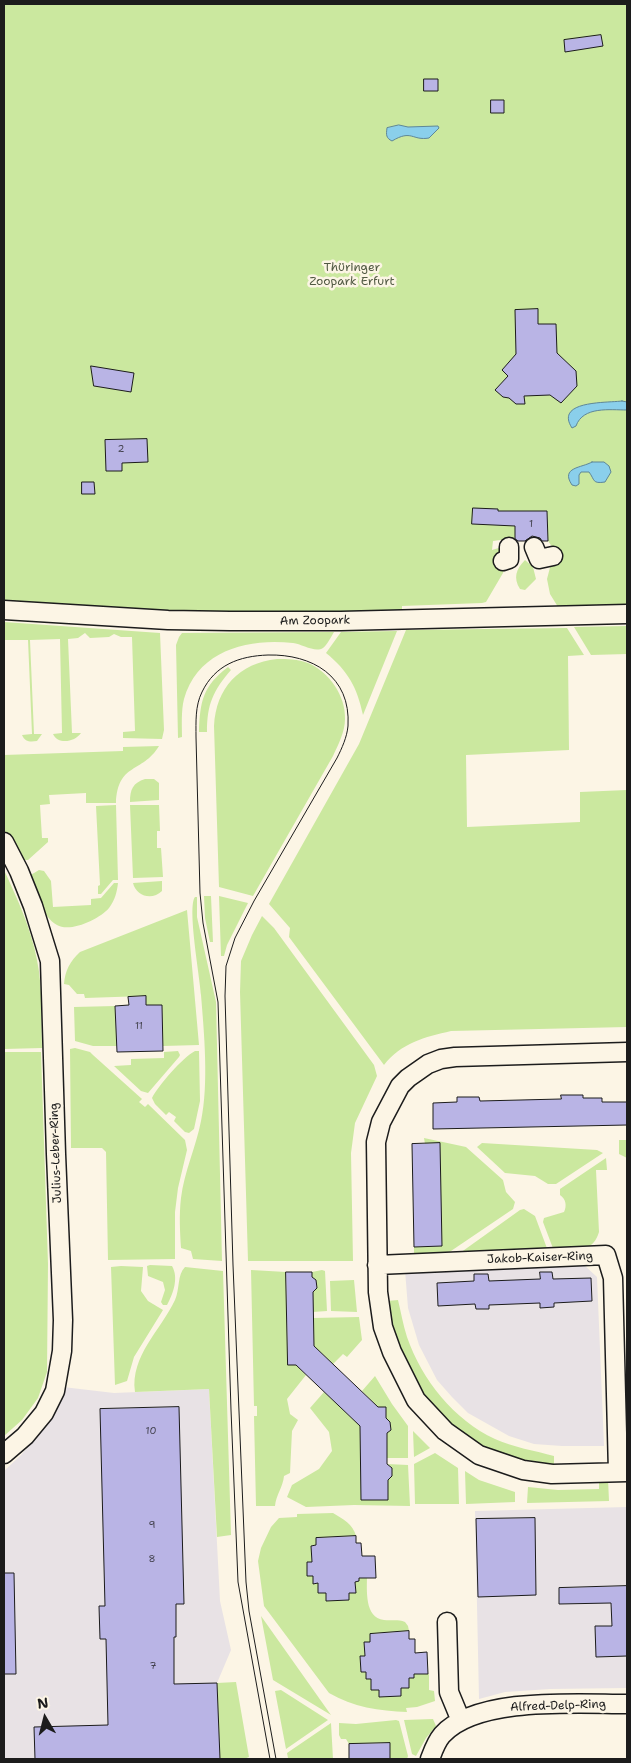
<!DOCTYPE html>
<meta charset="utf-8">
<style>
body{margin:0}
#map{position:relative;width:631px;height:1763px;overflow:hidden;background:#fcf5e5;font-family:"Shantell Sans",sans-serif}
canvas{display:block}
.frame{position:absolute;inset:0;border:5px solid #1c1c1c;pointer-events:none}
.north{position:absolute;left:20px;top:1693px;width:50px;height:50px;-webkit-text-stroke:4px #fcf5e5;paint-order:stroke;rotate:352deg;font-size:14px;font-weight:700;line-height:20px;text-align:center;color:#1c1c1c}
.north::after{content:'';display:block;margin:auto;width:18px;height:22px;background:#1c1c1c;clip-path:polygon(50% 0,100% 100%,50% 72%,0 100%)}
</style>
<div id="map">
<canvas width="631" height="1763"></canvas>
<div class="frame"></div>
<div class="north">N</div>
</div>
<script>
const g = document.querySelector('canvas').getContext('2d');
g.lineJoin = 'round';
function fillPath(path, color) {
  g.fillStyle = color;
  g.fill(path, 'evenodd');
}
function strokePath(path, color, width, dash) {
  g.strokeStyle = color;
  g.lineWidth = width;
  g.lineCap = dash ? 'butt' : 'round';
  g.setLineDash(dash || []);
  g.stroke(path);
}
function write(font, color, halo, rows, align = 'center') {
  g.font = font + ' "Shantell Sans",sans-serif';
  g.lineWidth = 5;
  g.setLineDash([]);
  g.textBaseline = 'middle';
  g.strokeStyle = halo;
  g.fillStyle = color;
  for (const [text, x, y, turn = 0] of rows) {
    g.save();
    g.translate(x, y);
    g.rotate((+turn || 0) * Math.PI / 180);
    g.textAlign = isNaN(turn) ? turn : align;
    if (halo) g.strokeText(text, 0, 0);
    g.fillText(text, 0, 0);
    g.restore();
  }
}
fillPath(new Path2D(`
 M584 1265 597 1277 604 1446H562L534 1444 509 1436 468 1413 452 1397 437 1380 419 1345 408 1308 405 1270Z
 M63 1387 114 1393 209 1389 220 1601 231 1650 217 1683 220 1759H4V1471L21 1455 49 1422Z
 M627 1507V1688L550 1689 505 1692 479 1699 475 1511Z`), '#e8e2e5');
fillPath(new Path2D(`
 M4 4H627V607L555 609 558 607 550 594 547 579 553 556V548L548 541 547 511 515 512V538L493 541 492 550 502 547 505 566 503 573 486 602 482 603 402 606V612L211 615 4 604Z
 M525 560 533 567 536 579 525 590 520 589C513 578 516 569 525 560Z
 M4 622 160 633 164 730 162 739 123 738V732L135 731 132 637H121L114 634 109 637 90 638 85 633 78 638 68 639 72 733H81C75 742 58 745 53 734L62 733 60 639 30 640 34 734H42L37 741C30 742 25 742 22 735L32 734 28 640H4Z
 M627 626V654L591 655 574 627Z
 M567 628 584 655 568 656 569 750 466 755 467 827 580 822V792L627 790V1027L451 1031C425 1037 401 1043 384 1065L289 937 290 928 269 904 359 744 406 630Z
 M397 631 363 715C357 687 348 671 326 653L341 632Z
 M334 632C331 637 327 645 323 648 315 653 302 644 293 643 248 638 198 650 184 699 181 711 182 725 182 737L178 738 176 645 179 637 182 633Z
 M277 659C287 659 298 659 308 663 329 672 346 696 345 719 345 732 338 745 333 756L253 896 219 887 214 726C216 688 239 663 277 659Z
 M228 667 231 670C213 691 207 704 207 732H199C200 701 203 686 228 667Z
 M159 746C142 774 118 762 116 803H86V793L49 795 50 804 40 805 42 838H48V842L28 860H22L4 830V755L123 751V747Z
 M145 779H154L159 783V800L130 802C130 789 133 783 145 779Z
 M116 805 118 880H113L101 894H98V886L100 885 96 806Z
 M130 805H159L160 831H157V848H161L163 877 133 878Z
 M4 870C17 898 31 928 37 960 43 989 41 1019 42 1048L4 1049Z
 M39 870 44 871 51 881 53 907 91 905V899L101 898 114 883H118C117 892 115 900 109 908 100 919 70 933 57 925 42 917 36 891 29 876Z
 M162 881V891C152 901 136 896 133 883Z
 M204 896H211L213 942H210L205 918Z
 M219 896 248 903 227 945 224 956H221Z
 M195 897H197V917L216 1002 222 1261 193 1259 191 1251 181 1248C180 1232 179 1215 181 1198 184 1172 196 1147 201 1121 209 1084 204 1032 201 995 200 977 187 907 195 897Z
 M187 910 199 1045 163 1046 162 1005H146L145 996 85 998 84 994H77L69 985 64 984C65 971 70 961 80 952Z
 M262 916 274 928 374 1065 377 1076 355 1123 351 1153 353 1261H248L240 992 241 961 252 935Z
 M115 1006 117 1046H93L75 1041 74 1007Z
 M75 1048 90 1052 93 1055 142 1099 139 1102 145 1107 148 1104 185 1140 187 1150 178 1188 175 1212V1259L108 1260 106 1152 102 1148H71L70 1049Z
 M178 1051 180 1055 179 1057 148 1093 141 1091 114 1066 131 1065V1059L164 1058V1052Z
 M195 1051H199L200 1101 194 1129 189 1133 185 1132 174 1121 176 1117 169 1112 166 1115 155 1104 152 1098C158 1086 183 1057 195 1051Z
 M4 1052H41L48 1264 47 1372 38 1398 22 1420 4 1436Z
 M424 1138 466 1147 503 1180 506 1192 515 1202 513 1209 448 1253 414 1255V1247L442 1246Z
 M619 1140H627V1158L619 1154Z
 M482 1143 597 1150 603 1153 556 1184H548L535 1176 505 1173 477 1147Z
 M606 1158 607 1170H596L599 1232C592 1255 573 1250 554 1251L543 1222 544 1218 564 1212C567 1206 566 1199 560 1195V1189Z
 M524 1209 535 1216 548 1251 460 1253 520 1210Z
 M150 1265 172 1266C179 1278 173 1294 167 1305H163L161 1302 165 1290 163 1282 148 1276 147 1266Z
 M121 1266 143 1267 141 1291 148 1301 163 1310 134 1357 127 1381 115 1385 111 1267Z
 M185 1267 223 1271 231 1535 217 1537 209 1389 135 1392C130 1356 161 1330 175 1300 180 1289 177 1275 185 1267Z
 M251 1270 286 1272 288 1365H296L306 1375 287 1399 290 1414 298 1420 292 1431 290 1473 284 1476C283 1487 276 1495 275 1506H256L254 1416H257V1406H254Z
 M322 1270 325 1271 327 1311 313 1312V1292L317 1288 316 1280 312 1277V1272Z
 M354 1280 357 1312 331 1311 330 1281Z
 M398 1300C401 1312 403 1325 407 1337 422 1380 454 1420 495 1439 512 1447 536 1451 554 1456V1465L518 1460 482 1446 448 1421 425 1397 410 1373 393 1333 387 1301Z
 M359 1317 362 1340 347 1357 343 1354 333 1364 314 1346 313 1318Z
 M375 1376 392 1404 408 1426V1458H387V1433L391 1430 390 1422 386 1418V1407H378L362 1391Z
 M324 1392 360 1426 362 1500H388V1480L392 1468 387 1464 408 1465 410 1506 354 1505 306 1507 287 1497 292 1485 319 1469 332 1451 329 1432 310 1408Z
 M413 1431 430 1448 414 1457Z
 M435 1453 458 1468 459 1504H415L414 1464Z
 M465 1471 479 1480 515 1492V1502L466 1504Z
 M599 1479H608L609 1501 527 1503 528 1487 558 1490 599 1489Z
 M333 1513C343 1519 353 1524 356 1536L316 1538V1545L311 1546 312 1562H307V1576H313V1583H318V1593H326V1601L349 1600V1593H356L355 1582 359 1581V1575H367C367 1589 364 1618 384 1620 391 1621 398 1619 405 1622L408 1626 409 1631 370 1634V1642H364L365 1656 360 1657 361 1672H366V1679H371V1690H379L380 1697 401 1696V1688H409V1678H414V1671L419 1674H429V1690L434 1691 435 1701 417 1707 406 1708 407 1712C379 1711 353 1707 329 1693L264 1606 258 1561 261 1548 271 1527 279 1518 297 1517V1514Z
 M261 1616 331 1715 273 1680Z
 M236 1682 249 1757 244 1759H220L217 1683Z
 M281 1690 328 1720 286 1749 275 1691Z
 M433 1719 436 1726 426 1738 416 1756 412 1754 404 1720Z
 M396 1720 399 1721 408 1756 407 1759H390V1743L349 1744 346 1739H341L339 1735V1723L356 1724Z
 M331 1723 333 1759 288 1758 287 1753Z`), '#cbe89f');
const water = new Path2D(`
 M399 125 408 127 438 126 439 128 429 138C412 141 412 129 392 141 386 138 386 135 387 128Z
 M622 401 627 402V410C610 410 583 406 576 426L572 428C554 400 608 403 622 401Z
 M592 462H604L609 466 611 472 605 482C592 484 595 480 589 472H581L579 475V484L576 486 572 485C560 467 582 468 592 462Z`);
fillPath(water, '#8acfeb');
strokePath(water, '#5e8798', 1);
const building = new Path2D(`
 M601 35 603 46 565 52 564 40Z
 M424 79H438V91H424Z
 M491 100H504V113H491Z
 M538 309V324H556L557 353 576 371 577 386 561 403 550 395 524 396 525 404H516L509 398 503 397 495 390 508 376 502 370 516 354 515 310Z
 M91 366 134 373 131 392 94 386Z
 M147 439 148 462 122 463V471H106L105 440Z
 M82 482H94L95 494H82Z
 M473 508 498 509V511H547L548 541H542L540 538 532 536 525 541H518L515 539V526L472 524Z
 M146 996V1005H162L163 1051 117 1052 115 1006 129 1005 128 997Z
 M561 1095H583V1098H602V1102H627V1125L433 1129V1103L457 1102V1097H479L480 1101 561 1099Z
 M440 1143 442 1246 414 1247 412 1144Z
 M286 1272H312V1277L316 1280 317 1288 313 1292 314 1346 378 1407H386V1418L390 1422 391 1430 387 1433V1464L392 1468V1476L388 1480V1500H361L360 1426 296 1365H288Z
 M540 1272H552L553 1279 591 1278 592 1301 554 1303V1307L540 1308V1303L489 1305V1309H476L475 1304 438 1306 437 1283 474 1281V1274H488L489 1281 540 1279Z
 M179 1407 184 1604H176V1637H174V1684L217 1683 220 1759H35L34 1727 108 1725 106 1639H100L99 1606H105L100 1409Z
 M535 1518 536 1595 478 1597 476 1519Z
 M356 1536V1543H361L362 1556H375L376 1578H359V1581L355 1582 356 1593H349V1600L326 1601V1593H318V1583L313 1584V1576H307V1562H312L311 1546 316 1545V1538Z
 M4 1573H14L16 1674H4Z
 M627 1586V1656L596 1657 595 1626H612L611 1603 559 1604V1588Z
 M409 1631V1639H415V1653L427 1652 428 1674H414V1678H409V1688H401V1696L379 1697V1690H371V1679H366V1672H361L360 1656H365L364 1642H370V1634Z
 M390 1743V1759H349V1744Z`);
fillPath(building, '#b9b4e5');
strokePath(building, '#1c1c1c', 1);
const street = new Path2D(`
 M534 547 539 559 553 556
 M503 561 509 559V547
 M4 610 168 620 230 621H341L627 614
 M4 842 19 871 33 906 50 961 56 1154 63 1320 62 1351 55 1391 44 1413 25 1436 4 1454
 M627 1052 455 1057 441 1059 428 1064 408 1078 400 1086 381 1122 376 1142 378 1292 383 1327 392 1352 416 1400 445 1431 479 1455 523 1470 552 1474 627 1472
 M377 1265 606 1255 613 1278 618 1472
 M447 1622 449 1692 461 1721
 M430 1759C433 1751 436 1742 442 1735 477 1696 578 1704 627 1704`);
strokePath(street, '#1c1c1c', 21);
strokePath(street, '#fcf5e5', 18);
strokePath(new Path2D(`
 M270 1759 238 1582 231 1410 218 1002 203 923 200 893 196 737C196 722 195 706 202 692 215 665 239 656 268 655 312 654 351 676 348 726 347 737 342 748 337 758L254 901 235 938 226 966 225 996 233 1265 246 1582 249 1611 276 1759`), '#1c1c1c', 1);
write('10px', '#43424e', null, [
 ["2",121,449],
 ["1",531,524],
 ["11",139,1026],
 ["10",151,1431],
 ["9",152,1525],
 ["8",152,1559],
 ["7",153,1666]
]);
write('12px', '#515943', '#fcf5e5', [
 ["Thüringer",352,268],
 ["Zoopark Erfurt",352,282]
]);
write('12px', '#1c1c1c', '#fcf5e5', [
 ["Am Zoopark",315,621,-1],
 ["Julius-Leber-Ring",56,1153,-92],
 ["Jakob-Kaiser-Ring",540,1258,-2],
 ["Alfred-Delp-Ring",558,1706,-2]
]);
</script>
